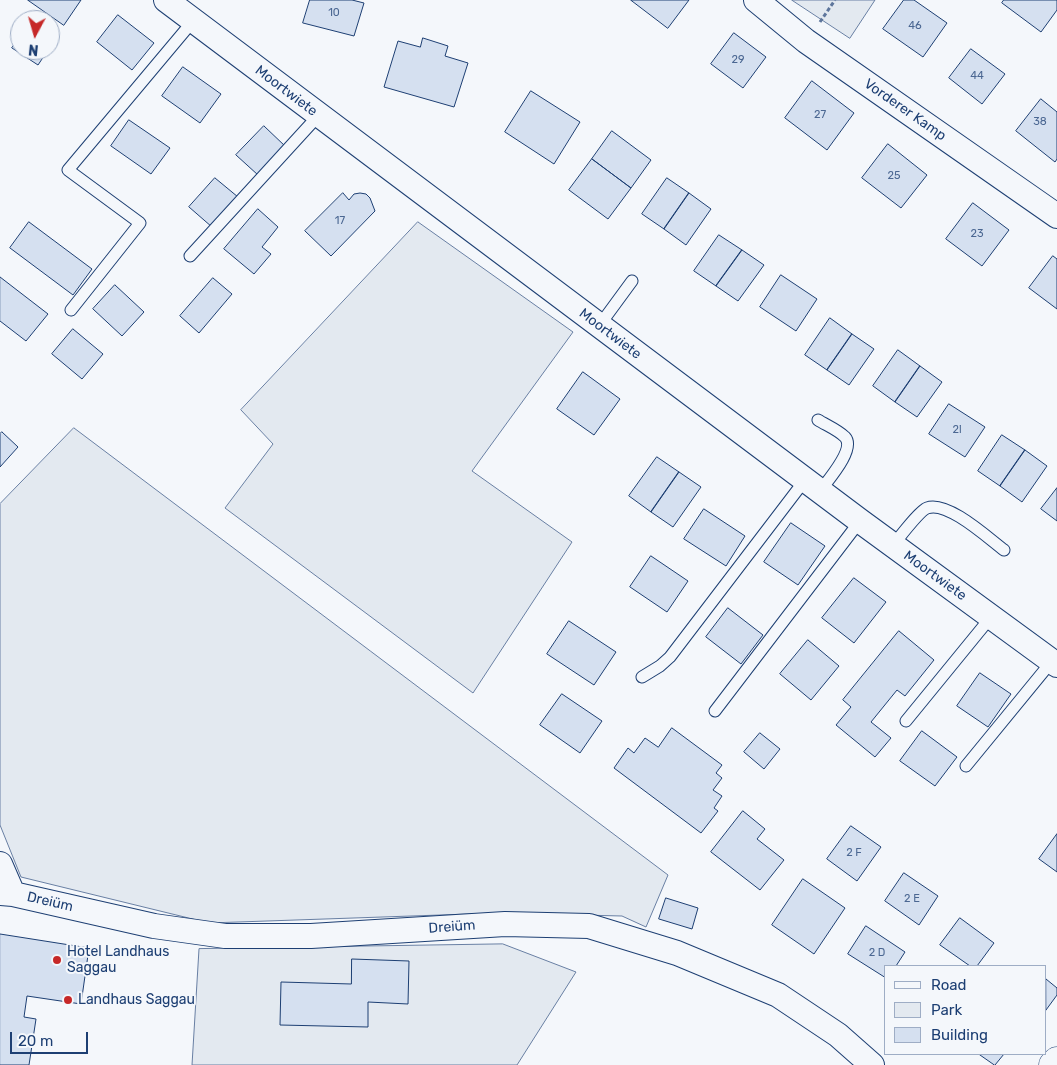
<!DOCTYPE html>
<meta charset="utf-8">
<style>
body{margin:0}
#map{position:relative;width:1057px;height:1065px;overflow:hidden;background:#f4f7fb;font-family:Rubik,sans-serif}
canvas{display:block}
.legend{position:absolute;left:884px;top:965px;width:162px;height:90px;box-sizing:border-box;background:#f4f7fb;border:1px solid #9eadc5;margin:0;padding:6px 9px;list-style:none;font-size:15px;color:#1d3f73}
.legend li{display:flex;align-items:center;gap:10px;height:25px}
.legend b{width:25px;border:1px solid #9eadc5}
.north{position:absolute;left:10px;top:10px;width:50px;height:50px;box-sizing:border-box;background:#f4f7fb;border:1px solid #9eadc5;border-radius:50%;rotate:186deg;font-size:14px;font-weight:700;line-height:20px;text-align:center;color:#1d3f73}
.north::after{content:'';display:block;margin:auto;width:18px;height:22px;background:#c62828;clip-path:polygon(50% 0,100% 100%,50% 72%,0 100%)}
.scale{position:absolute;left:10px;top:1032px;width:78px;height:22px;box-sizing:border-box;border:2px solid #1d3f73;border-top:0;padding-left:6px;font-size:15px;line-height:18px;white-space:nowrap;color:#1d3f73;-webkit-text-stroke:4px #f4f7fb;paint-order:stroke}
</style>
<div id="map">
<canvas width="1057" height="1065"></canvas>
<ul class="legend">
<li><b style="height:6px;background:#f4f7fb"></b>Road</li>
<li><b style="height:14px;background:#e3e9f0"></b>Park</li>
<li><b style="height:14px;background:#d5e0f0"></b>Building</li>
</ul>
<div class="north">N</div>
<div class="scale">20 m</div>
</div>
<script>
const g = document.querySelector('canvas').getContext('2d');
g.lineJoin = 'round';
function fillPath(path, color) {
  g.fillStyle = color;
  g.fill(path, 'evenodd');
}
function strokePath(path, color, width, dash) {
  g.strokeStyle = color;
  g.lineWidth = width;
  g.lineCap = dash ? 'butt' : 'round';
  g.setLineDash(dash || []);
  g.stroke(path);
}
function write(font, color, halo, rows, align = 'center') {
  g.font = font + ' Rubik,sans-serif';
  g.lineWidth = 4;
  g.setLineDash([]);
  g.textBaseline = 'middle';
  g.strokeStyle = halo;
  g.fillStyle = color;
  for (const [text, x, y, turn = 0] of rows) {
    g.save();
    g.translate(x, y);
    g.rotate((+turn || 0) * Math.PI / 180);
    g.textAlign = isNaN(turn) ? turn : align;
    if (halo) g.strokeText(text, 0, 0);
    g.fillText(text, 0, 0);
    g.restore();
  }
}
const green = new Path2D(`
 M792 0H875L850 38Z
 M418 222 573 332 472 471 572 542 473 693 225 508 273 444 241 410Z
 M74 428 668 875 646 927 622 916 498 913 209 923 21 877 0 825V504Z
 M503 944 576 972 517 1065H192L199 949Z`);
fillPath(green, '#e3e9f0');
strokePath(green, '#687fa3', 1);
const building = new Path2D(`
 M28 0H81L64 25Z
 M310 0H352L364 3 354 36 303 23Z
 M631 0H689L668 28Z
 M904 0H914L947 23 923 57 883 29Z
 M1004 0H1057V10L1041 32 1002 3Z
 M118 15 154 43 132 70 97 42Z
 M50 32 58 37 50 48Z
 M734 33 766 57 743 88 711 64Z
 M20 37V50H48L38 65 12 48Z
 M423 38 448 46 445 56 468 63 454 107 384 87 398 41 420 47Z
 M971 49 1005 74 982 104 949 78Z
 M183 67 221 94 200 123 162 96Z
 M812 81 854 113 827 150 785 118Z
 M531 91 580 122 554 164 505 132Z
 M1041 99 1057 112V159L1055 162 1016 131Z
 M129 120 170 148 151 174 111 146Z
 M264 126 286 147 258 175 236 155Z
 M612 131 651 160 631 188 592 159Z
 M888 144 927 175 901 208 862 178Z
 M592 159 631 188 608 219 569 190Z
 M215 178 238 197 212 227 189 207Z
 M667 178 689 193 664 229 642 214Z
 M343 193 349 200 354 194 360 193 366 194 370 198 375 211 331 256 305 231Z
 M689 193 711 209 686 245 664 229Z
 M973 203 1009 230 982 266 946 239Z
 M258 209 278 227 262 247 271 254 254 274 224 249Z
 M29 222 92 269 73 295 10 248Z
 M719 235 742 250 716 286 694 271Z
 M742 250 764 265 738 301 716 286Z
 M1053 256 1057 259V309L1029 288Z
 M781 275 817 299 796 331 760 307Z
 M0 277 48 314 26 341 0 321Z
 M213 278 232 294 199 333 180 316Z
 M115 285 144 312 122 336 93 309Z
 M830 318 852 334 827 370 805 355Z
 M73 329 103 354 82 379 52 354Z
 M852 334 874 349 849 385 827 370Z
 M898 350 920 366 895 402 873 386Z
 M920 366 942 382 917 417 895 402Z
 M583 372 620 399 594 435 557 409Z
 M949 404 985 427 965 457 929 434Z
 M2 432 18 447 0 467V434Z
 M1002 435 1025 450 1000 486 978 471Z
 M1025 450 1047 466 1022 502 1000 486Z
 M657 457 679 472 651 512 629 496Z
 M679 472 701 487 673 527 651 512Z
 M1057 488V521L1041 509Z
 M704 509 745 536 726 566 684 539Z
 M791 523 825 546 798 585 764 562Z
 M651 556 688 581 667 612 630 587Z
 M854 578 886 602 854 643 822 618Z
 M728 608 763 635 741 664 706 637Z
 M569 621 616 652 594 685 547 654Z
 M899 631 934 660 905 696 897 690 871 722 891 738 875 757 836 725 851 707 843 700Z
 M808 640 839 666 811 700 780 674Z
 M980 673 1011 694 988 727 957 706Z
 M562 694 602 721 580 753 540 725Z
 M672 728 722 765 716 773 722 778 713 790 722 796 714 808 718 811 701 833 614 768 628 748 634 753 645 738 658 747Z
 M922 731 957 757 935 786 900 761Z
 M760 733 780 749 764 769 744 752Z
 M743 811 765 829 757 839 784 860 760 890 711 852Z
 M851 826 881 847 857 881 827 859Z
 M1057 834V872L1039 859Z
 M904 873 938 896 919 925 885 901Z
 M803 879 845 908 814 954 772 925Z
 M666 898 698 908 692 929 659 919Z
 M960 918 994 943 977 966H970L940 945Z
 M866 926 905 952 896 966H886V978L848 954Z
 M0 934 89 948 81 1004 27 996 24 1017 36 1019 29 1065H0Z
 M352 959 409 961 408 1004 368 1002V1027L280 1025 281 982 351 984Z
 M1046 979 1057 988V995L1046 1010Z
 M979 1054H1004L995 1065Z`);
fillPath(building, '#d5e0f0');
strokePath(building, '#1d3f73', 1);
const service = new Path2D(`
 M190 256 318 116
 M71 310 140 223 68 170 193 21
 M599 326 632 281
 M818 420C826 425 838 430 845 437 856 449 828 480 820 491
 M893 545C900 537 919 511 927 508 947 500 988 538 1004 550
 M642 677 660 666 670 657 805 480
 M715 711 860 521
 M906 721 991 617
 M966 766 1052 661`);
const minor = new Path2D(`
 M166 0 860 521 1057 665
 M756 0 806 41 1057 216
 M0 864 13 894
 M0 893 13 894 154 926 225 936H311L505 924 589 926 677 953 778 995 838 1035 872 1065`);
const tertiary = new Path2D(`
 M1053 1065 1057 1061`);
strokePath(service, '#1d3f73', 13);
strokePath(minor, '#1d3f73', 26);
strokePath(tertiary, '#1d3f73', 29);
strokePath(new Path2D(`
 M820 22 835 0`), '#5e769c', 3, [4, 2.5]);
strokePath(service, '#f4f7fb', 11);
strokePath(minor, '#f4f7fb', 24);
strokePath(tertiary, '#f4f7fb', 28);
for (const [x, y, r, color] of [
 [57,960,5,"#c62828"],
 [68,1000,5,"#c62828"]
]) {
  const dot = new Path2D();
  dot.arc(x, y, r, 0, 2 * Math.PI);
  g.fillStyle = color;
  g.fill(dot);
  strokePath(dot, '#f4f7fb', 2);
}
write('11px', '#4b6792', null, [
 ["10",334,13],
 ["46",915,26],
 ["29",738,60],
 ["44",977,76],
 ["27",820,115],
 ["38",1040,122],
 ["25",894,176],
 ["17",340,221],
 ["23",977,234],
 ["2l",957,430],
 ["2 F",854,853],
 ["2 E",912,899],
 ["2 D",877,953]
]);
write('14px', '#1d3f73', '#f4f7fb', [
 ["Moortwiete",286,91,37],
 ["Vorderer Kamp",905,110,35],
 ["Moortwiete",610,334,37],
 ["Moortwiete",935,576,36],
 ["Dreiüm",50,902,13],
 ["Dreiüm",452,927,-4]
]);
write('14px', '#1d3f73', '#f4f7fb', [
 ["Hotel Landhaus",67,952],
 ["Saggau",67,968],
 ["Landhaus Saggau",78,1000]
], 'left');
</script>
